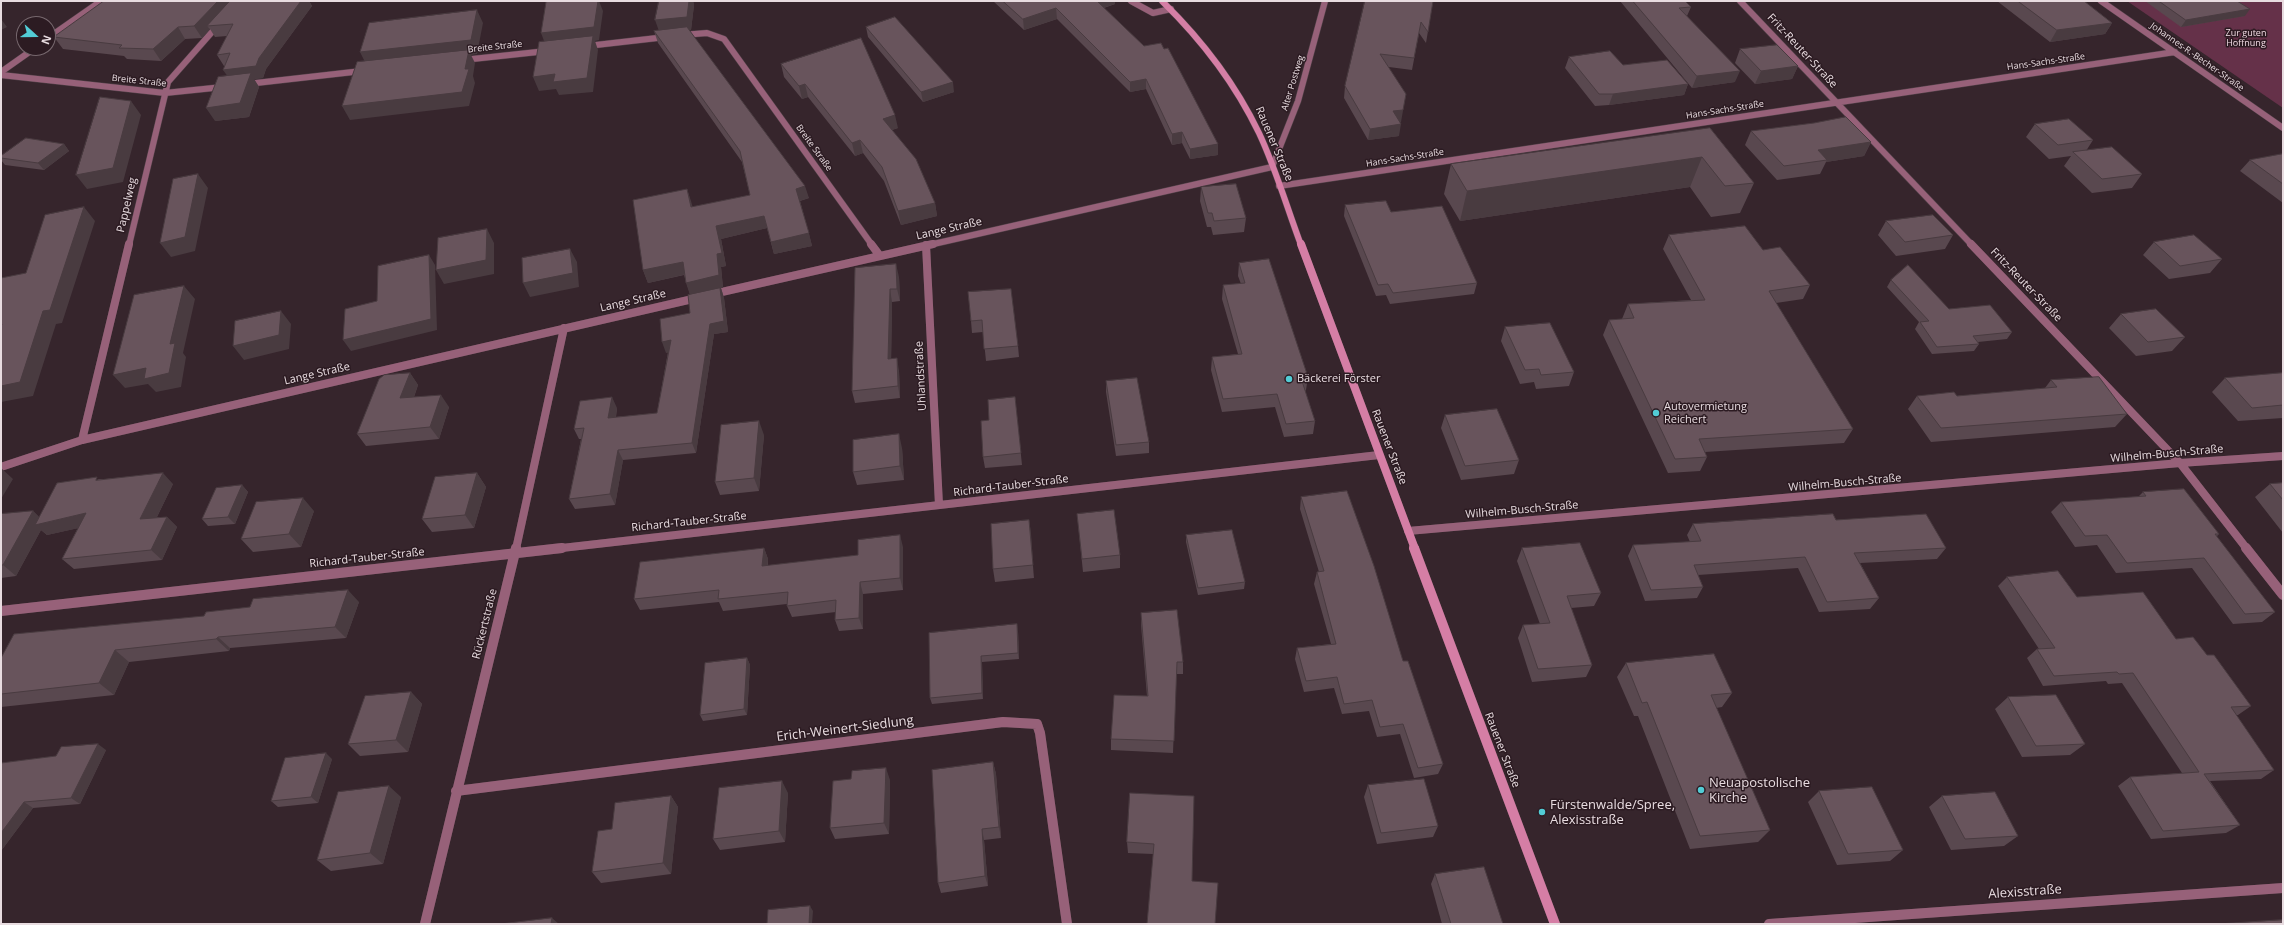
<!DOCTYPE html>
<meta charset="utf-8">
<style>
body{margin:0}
#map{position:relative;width:2284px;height:925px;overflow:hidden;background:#36252c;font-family:"Open Sans",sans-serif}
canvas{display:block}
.frame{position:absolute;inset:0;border:2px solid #e8dce0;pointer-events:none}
.north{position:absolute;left:16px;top:16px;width:40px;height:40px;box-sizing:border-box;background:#2c1b22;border:1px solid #77686e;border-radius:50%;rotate:111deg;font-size:11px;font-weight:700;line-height:16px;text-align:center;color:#e8dce0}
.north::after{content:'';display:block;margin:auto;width:14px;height:18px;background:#52ccd5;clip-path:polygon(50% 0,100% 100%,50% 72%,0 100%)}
</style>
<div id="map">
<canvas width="2284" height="925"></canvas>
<div class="frame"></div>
<div class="north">N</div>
</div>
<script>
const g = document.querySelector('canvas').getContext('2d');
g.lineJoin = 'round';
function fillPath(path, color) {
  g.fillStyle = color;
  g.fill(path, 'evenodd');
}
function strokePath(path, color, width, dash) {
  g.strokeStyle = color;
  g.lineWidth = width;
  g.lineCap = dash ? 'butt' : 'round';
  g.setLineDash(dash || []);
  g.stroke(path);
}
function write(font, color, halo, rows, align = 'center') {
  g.font = font + ' "Open Sans",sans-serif';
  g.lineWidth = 3;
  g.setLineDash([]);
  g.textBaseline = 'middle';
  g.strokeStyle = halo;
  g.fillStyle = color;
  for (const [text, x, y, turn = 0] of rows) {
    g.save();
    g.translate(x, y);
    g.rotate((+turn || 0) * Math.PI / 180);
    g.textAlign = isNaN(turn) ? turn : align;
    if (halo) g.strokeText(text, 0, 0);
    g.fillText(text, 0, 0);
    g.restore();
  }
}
fillPath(new Path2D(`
 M2127 1H2283V108Z`), '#653149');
const lane = new Path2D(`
 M1131 1 1153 13 1171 9
 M48 38 101 1
 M1 72 35 48`);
const streetFar2 = new Path2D(`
 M1740 1 1972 245
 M2101 1 2283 128
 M682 35 707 33 724 39 872 245
 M587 46 666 37
 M463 60 547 51
 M1 75 165 93 223 87
 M247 84 362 71
 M1279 186 2175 52
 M129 245 168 82 219 24
 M929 245 1272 167 1298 101 1325 1`);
const streetFar1 = new Path2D(`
 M871 244 880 256
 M1971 244 2180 463 2247 549
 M926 245 939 505
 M713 294 933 244
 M82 440 129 244
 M1 467 82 440 697 298
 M1408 531 2180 463 2283 456
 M516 549 564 328
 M553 549 1379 455`);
const street = new Path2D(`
 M2246 548 2283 595
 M1 611 562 548
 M456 791 1003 722 1037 724 1040 733 1067 924
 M425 924 516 548
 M1769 924 2283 888`);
const secondaryFar2 = new Path2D(`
 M1162 1C1202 40 1235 83 1259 133 1276 169 1287 208 1301 245`);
const secondaryFar1 = new Path2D(`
 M1301 244 1415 549`);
const secondary = new Path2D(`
 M1414 548 1555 924`);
strokePath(lane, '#524249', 7);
strokePath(streetFar2, '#524249', 7);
strokePath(streetFar1, '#524249', 8);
strokePath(street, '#524249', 10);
strokePath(secondaryFar2, '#524249', 7);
strokePath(secondaryFar1, '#524249', 8);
strokePath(secondary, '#524249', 10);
strokePath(lane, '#976179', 6);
strokePath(streetFar2, '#976179', 6);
strokePath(streetFar1, '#976179', 8);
strokePath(street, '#976179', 10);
strokePath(secondaryFar2, '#d57ea5', 6);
strokePath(secondaryFar1, '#d57ea5', 8);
strokePath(secondary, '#d57ea5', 10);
fillPath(new Path2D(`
 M104 1H309L312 6 266 69 263 78 254 79 259 87 249 117 215 121 228 76 225 66H224L217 55 227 36 215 37 210 29 202 38 185 39 161 61 127 59 124 56 63 49 54 37Z
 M659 1H693L694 5 691 30H689L809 198 800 201 812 246 774 254 767 228 721 239 726 266 721 267 723 288H721L724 298 728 332 714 334 696 453 623 460 615 505 575 509 569 499 581 439H579L574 429 617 408 616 417 657 413 668 352 666 353 690 313V294L684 275 648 283 643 270 687 189 692 207 750 195 742 162 658 43 654 31 659 30Z
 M993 1H1115V4L1104 8 1218 155 1190 159 1182 143 1172 145 1146 89 1130 92 1057 19 1024 30Z
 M1433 1 1426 43 1419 33 1412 70 1389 67 1401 122H1399V136L1368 140 1344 98 1345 86Z
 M1620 1H1685L1691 7 1687 16 1735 82 1692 88Z
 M1997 1H2084L2112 23 2105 34 2050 42Z
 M2145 1H2237L2245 16 2181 27Z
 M866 27 954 92 923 102 868 37Z
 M1740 49 1798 66 1792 79 1755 84 1735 63Z
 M1569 57 1623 65 1688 84 1684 95 1609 105 1595 106 1565 68Z
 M781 64 898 128 892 130 935 203 937 216 901 225 884 181 863 153 855 156 808 97 802 99 784 77Z
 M2035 124 2093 140 2086 151 2142 174 2132 188 2092 193 2064 166 2071 156 2049 159 2026 137Z
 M1710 128 1754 183 1740 213 1711 217 1690 187 1460 221 1444 194 1451 164Z
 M1751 131 1871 142 1864 156 1826 162 1820 174 1777 180 1745 145Z
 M64 144 69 151 44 170 5 165 1 160V156Z
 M2283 154V203L2240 171 2250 160Z
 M1201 187 1246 218 1244 232 1213 235 1211 227H1207L1200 201Z
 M1345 205 1391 212 1477 283 1474 294 1390 304 1386 295 1376 296 1344 216Z
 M1886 221 1953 235 1945 249 1896 256 1878 235Z
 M1669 235 1763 250 1810 285 1803 299 1776 303 1853 429 1844 443 1705 452 1707 457 1700 471 1668 473 1603 335 1609 320 1622 319 1628 304 1691 300 1663 249Z
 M2154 242 2222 259 2210 273 2169 279 2143 255Z
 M1239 263 1308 377 1306 390 1305 391 1315 421 1313 434 1284 437 1275 407 1222 412 1211 370 1212 357 1238 354 1222 299 1223 285 1241 284 1238 276Z
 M855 268 899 277 900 301 892 302 891 359 899 371 900 398 855 403 852 391Z
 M1891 280 1949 309 2012 332 2007 339 1978 342 1979 344 1974 351 1932 354 1915 329 1919 322 1887 287Z
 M968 292 1018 346 1019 357 986 361 983 332 972 333 971 321Z
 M2121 314 2185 337 2172 351 2136 356 2109 328Z
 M1505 327 1574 372 1569 386 1536 389 1534 382 1520 384 1501 341Z
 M410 373 418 385 414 397 449 407 439 439 366 446 357 434Z
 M2283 373V418L2238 421 2212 392 2225 378Z
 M2051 380 2127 414 2115 427 1931 442 1908 409 1917 396H1957L2045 388Z
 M1106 381 1149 442V453L1116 456 1106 392Z
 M1015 397 1022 465 985 468 983 457 989 420Z
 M1445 415 1519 460 1514 474 1461 480 1441 428Z
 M764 435 759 491 720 495 715 482Z
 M902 448 904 480 857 485 853 472Z
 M477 473 486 487 474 528 432 532 422 519Z
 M99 479 173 484 157 517H167L177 527 162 560 74 569 62 559 78 528 47 535 41 530 16 576 1 578V514L33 511 39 517Z
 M2283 483V533L2255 497 2270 484Z
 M242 485 248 492 235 524 208 526 202 519Z
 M2143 492 2219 534 2216 537 2275 612 2262 622 2233 624 2192 568 2116 573 2097 545 2075 547 2051 512 2061 502 2138 497Z
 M1301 497 1403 661 1443 764 1438 774 1414 778 1400 734 1377 737 1369 711 1342 714 1334 688 1304 692 1295 659 1297 648 1331 644 1314 584 1317 572H1319L1300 509Z
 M314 511 301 547 253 552 241 539Z
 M1077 514 1120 555V568L1083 572Z
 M1029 520 1034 578 995 582 993 569Z
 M1836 520 1946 548 1937 559 1860 563 1879 598 1870 609 1819 612 1798 568 1698 575 1703 587 1697 598 1645 601 1628 556 1633 545 1690 542 1687 535 1693 524Z
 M1186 535 1245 582 1244 589 1198 595 1186 542Z
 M903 547V590L863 594V629L839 631 835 620 836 612 792 617 787 606V604L723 611 719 602 640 610 634 599 764 548 768 559V566L858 555Z
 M1522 548 1601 593 1594 606 1571 608 1592 665 1586 677 1532 682 1518 638 1523 625 1540 624 1517 561Z
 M2007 577 2077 597 2176 639 2207 655 2251 706 2238 715H2236L2274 770 2261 779 2210 781 2240 825 2226 833 2151 839 2118 786 2130 777 2182 773 2122 683 2108 684 2106 681 2043 686 2027 658 2037 649H2039L1998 586Z
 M359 602 346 638 230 648 229 651 129 662 114 695 1 707V658Z
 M1141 613 1183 662V674H1176L1173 753 1111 750V739L1147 696 1141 625Z
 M1018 631 1019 659 982 662 983 699 932 704 930 698 929 633Z
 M747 658 750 665 747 715 703 721 700 715Z
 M1626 663 1732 693 1722 707 1716 708 1770 830 1758 842 1690 849 1638 716H1634L1617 677Z
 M411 692 422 704 408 752 360 756 348 744Z
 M2008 697 2085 744 2070 755 2022 757 1995 709Z
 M106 750 80 804 33 808 1 851V763Z
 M332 759 318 803 278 807 271 801Z
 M993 762 996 774 1001 838 984 840 988 886 941 893 938 883Z
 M890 780 889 834 835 839 830 828Z
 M1368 785 1438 826 1433 837 1377 844 1364 797Z
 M1819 791 1903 850 1890 861 1837 865 1808 802Z
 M788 793 785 842 720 850 713 839Z
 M1130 793 1192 881 1153 854 1128 853 1127 842Z
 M671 796 678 807 671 874 601 883 592 872 612 829Z
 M1942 796 2018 836 2004 846 1951 850 1929 807Z
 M401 797 383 864 331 871 317 860Z
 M1435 874 1503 924H1442L1431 884Z`), '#59484f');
fillPath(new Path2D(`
 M218 1H235L207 26 210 29 202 38 194 26Z
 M301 1H309L312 6 266 69 263 78 254 79 259 87 249 117 215 121 206 108 231 81 223 70 259 58Z
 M598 1H599L603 11 599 40 595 41 598 50 593 92 559 95 556 89 539 91 533 77 546 46 541 33Z
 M689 1H693L694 5 691 30 660 34 655 20Z
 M1095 1H1115V4L1096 10Z
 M1056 8 1057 19 1024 30 1023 19Z
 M2250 9 2245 16 2181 27 2186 20Z
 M477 10 483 23 477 54 471 55 475 63 473 76 475 83 469 106 350 120 342 106 465 69 367 66 360 52Z
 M1 19 7 27 1 30Z
 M2112 23 2105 34 2050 42 2057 30Z
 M178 27 185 39 161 61 153 49Z
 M1798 66 1792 79 1755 84 1761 71Z
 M1740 71 1735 82 1692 88 1697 76Z
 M1146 79V89L1130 92V82Z
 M953 82 954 92 923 102 921 92Z
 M805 84 808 97 802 99 799 86Z
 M1688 84 1684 95 1609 105 1613 94Z
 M1406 94 1401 122 1391 123 1393 111Z
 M131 101 141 115 123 182 87 189 76 175Z
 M895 115 898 128 885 132 883 119Z
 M1401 124 1399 136 1368 140 1370 129Z
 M1182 132V143L1172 145V134Z
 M860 140 863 153 855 156 852 143Z
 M1871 142 1864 156 1826 162 1827 160 1818 150Z
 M64 144 69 151 44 170 38 163Z
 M1218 144V155L1190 159V149Z
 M1702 157 1690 187 1460 221 1467 191Z
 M198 174 208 188 195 251 171 257 160 243Z
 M805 186 809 198 799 201 796 189Z
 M687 189 691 201 696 220 691 207Z
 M935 203 937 216 901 225 898 211Z
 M84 207 95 221 62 323 56 324 33 396 1 402V386L43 311Z
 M764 216 767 228 721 239 726 266 721 267 723 288H721L724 298 728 332 714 334 696 453 692 443 690 295 686 283 716 226Z
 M487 229 494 243V274L444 284 436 270Z
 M809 233 812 246 774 254 771 242Z
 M570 249 577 262 579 287 530 297 523 283Z
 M429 255 435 265 437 330 351 351 343 340Z
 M683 262 687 274 648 283 643 270Z
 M896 264 899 277 900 301 897 289Z
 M184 286 195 299 183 353 186 357 181 387 156 392 148 384 125 388 113 375 146 368 170 344Z
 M890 289 892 302 891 372 888 359Z
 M281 311 291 324 289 349 244 360 233 346Z
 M671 340 675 351 666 353 662 342Z
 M897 358 899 371 900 398 898 386Z
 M410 373 418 385 409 411 400 398Z
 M441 395 449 407 439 439 430 427Z
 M612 397 617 408 614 428 608 418Z
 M759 421 764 435 759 491 754 478Z
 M899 434 902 448 904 480 900 466Z
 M618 450 623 460 615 505 610 494Z
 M1 468 13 479 1 499Z
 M163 473 173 484 151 529 140 519Z
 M477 473 486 487 474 528 465 515Z
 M242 485 248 492 235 524 228 517Z
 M303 498 314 511 301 547 289 534Z
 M33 511 45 523 86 513 97 524 47 535 41 530 16 576 3 565Z
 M167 517 177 527 162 560 151 550Z
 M1029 520 1031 533 1034 578 1033 565Z
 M900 535 903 547V590L900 578Z
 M764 548 768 559 767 577 762 566Z
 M860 582 863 594V629L859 618Z
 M348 590 359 602 346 638 335 627Z
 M1017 624 1018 631 1019 659 1018 653Z
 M218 637 230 648 229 651 216 639Z
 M115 650 129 662 114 695 99 683Z
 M981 656 982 662 983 699 982 693Z
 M747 658 750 665 747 715 744 709Z
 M411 692 422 704 408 752 396 740Z
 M98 744 106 750 80 804 71 798Z
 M326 753 332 759 318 803 311 797Z
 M993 762 996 774 1001 838 999 827Z
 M886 768 890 780 889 834 884 823Z
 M782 781 788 793 785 842 779 831Z
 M389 786 401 797 383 864 370 853Z
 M671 796 678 807 671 874 663 863Z
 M24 802 33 808 1 851V833Z
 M982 829 984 840 988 886 985 876Z
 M810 906 813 911 812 924H809Z
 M552 918 559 924H551Z`), '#493b40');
const building = new Path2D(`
 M104 1H218L194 26 178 27 153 49 119 48 122 45 54 37Z
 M230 1H301L259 58 256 66 223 70 230 53 217 55 233 24 207 26Z
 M559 1H598L594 27 541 33 546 2Z
 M659 1H689L687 17 655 20Z
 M1003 1H1097L1144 46 1161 43 1164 49 1168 48 1218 144 1190 149 1182 132 1172 134 1146 79 1130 82 1056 8 1023 19Z
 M1365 1H1433L1428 32 1421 22 1414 58 1380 54 1406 94 1403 110 1393 111 1401 124 1370 129 1345 86Z
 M1633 1H1685L1691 7 1679 8 1740 71 1697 76Z
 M2018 1H2084L2112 23 2057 30Z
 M2159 1H2237L2250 9 2186 20Z
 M477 10 471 40 360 52 369 23Z
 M895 17 953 82 921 92 866 27Z
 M687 27 805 186 796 189 809 233 771 242 764 216 716 226 722 253 717 254 719 275 686 283 683 262 643 270 633 200 687 189 691 207 750 195 740 151 654 31Z
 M593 36 587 78 553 82 555 74 533 77 539 42Z
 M861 38 895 115 883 119 916 159 935 203 898 211 882 167 860 140 852 143 805 84 799 86 781 64Z
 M1777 45 1798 66 1761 71 1740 49Z
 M469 50 465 69H469L462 92 342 106 357 62Z
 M1610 51 1623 65 1667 60 1688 84 1613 94H1599L1569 57Z
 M251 73 240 103 206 108 218 77Z
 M100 97 131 101 113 168 76 175Z
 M1846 117 1871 142 1818 150 1827 160 1784 166 1751 131 1814 123Z
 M2069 119 2093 140 2058 145 2035 124Z
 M1710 128 1754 183 1725 186 1702 157 1467 191 1451 164Z
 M26 138 64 144 38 163 1 158V156Z
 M2112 147 2142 174 2102 179 2073 152Z
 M2283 154V184L2250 160Z
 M198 174 185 237 160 243 173 179Z
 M1236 184 1246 218 1214 221 1212 213H1208L1201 187Z
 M1386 201 1391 212 1442 206 1477 283 1393 293 1388 284 1378 285 1345 205Z
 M84 207 50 310 43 311 20 382 1 386V326L2 324H1V278L26 273 45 215Z
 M1933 215 1953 235 1905 242 1886 221Z
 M1745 226 1763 250 1780 247 1810 285 1769 291 1853 429 1699 439 1707 457 1675 459 1609 320 1634 318 1628 304 1705 300 1669 235Z
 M487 229 486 260 436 270 438 238Z
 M2194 235 2222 259 2180 266 2154 242Z
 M570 249 573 273 523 283 522 258Z
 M429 255 431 319 343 340 345 309 377 301 378 266Z
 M1269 259 1308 377 1301 378 1315 421 1286 424 1277 394 1223 399 1212 357 1242 354 1223 285 1245 283 1239 263Z
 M896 264 897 289H890L888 359 897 358 898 386 852 391 855 268Z
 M1908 265 1949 309 1990 305 2012 332 1973 336 1979 344 1937 347 1920 322 1929 321 1891 280Z
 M184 286 170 344 175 343 169 373 144 379 146 368 113 375 134 295Z
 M720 288 724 321 710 324 692 443 618 450 610 494 569 499 584 428 574 429 580 401 612 397 608 418 657 413 671 340 662 342 660 319 690 313 688 295Z
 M1011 289 1018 346 984 349 982 320 971 321 968 292Z
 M2156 309 2185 337 2148 342 2121 314Z
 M281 311 279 335 233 346 235 321Z
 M1550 323 1574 372 1541 375 1539 369 1525 370 1505 327Z
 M410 373 400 398 441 395 430 427 357 434 379 379 384 375Z
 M2283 373V405L2252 408 2225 378Z
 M2099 377 2127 414 1941 428 1917 396 1954 392 1957 396 2057 387 2051 380Z
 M1137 378 1149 442 1116 445 1106 381Z
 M1015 397 1021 453 983 457 981 421 989 420 988 400Z
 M1497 409 1519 460 1465 466 1445 415Z
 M759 421 754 478 715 482 721 425Z
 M899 434 900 466 853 472V440Z
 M163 473 140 519 167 517 151 550 62 559 86 513 35 525 57 483 97 477 96 480Z
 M477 473 465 515 422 519 435 477Z
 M2283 483V500L2270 484Z
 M242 485 228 517 202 519 216 488Z
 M2184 489 2219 534H2215L2275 612 2245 614 2204 558 2127 563 2107 535 2085 536 2061 502 2146 496 2143 492Z
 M1347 491 1374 566 1403 661H1408L1443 764 1418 768 1403 724 1380 727 1372 700 1344 704 1337 677 1306 681 1297 648 1336 644 1317 572 1324 571 1301 497Z
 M303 498 289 534 241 539 256 502Z
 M1114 510 1120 555 1082 559 1077 514Z
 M33 511 3 565H1V514Z
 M1833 514 1836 520 1926 514 1946 548 1854 553 1879 598 1827 602 1805 557 1694 565 1703 587 1651 590 1633 545 1701 541 1693 524Z
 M1029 520 1033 565 993 569 991 524Z
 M1232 530 1245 582 1198 588 1186 535Z
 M900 535V578L860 582 859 618 835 620 836 600 787 606 788 592 718 599 719 590 634 599 640 562 764 548 762 566 858 555V540Z
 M1580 543 1601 593 1567 596 1592 665 1538 669 1523 625 1550 623 1522 548Z
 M2058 571 2077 597 2143 592 2176 639 2193 637 2207 655H2214L2251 706 2231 707 2274 770 2204 774 2240 825 2163 831 2130 777 2199 772 2133 673 2119 674 2117 672 2054 676 2037 649 2055 648 2007 577Z
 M348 590 335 627 218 637 216 639 115 650 99 683 1 694V658L14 634 204 616 206 612 250 607 253 599Z
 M1177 610 1183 662H1177L1174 741 1111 739 1114 695 1148 696 1141 613Z
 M1017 624 1018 653 981 656 982 693 930 698 929 633Z
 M1714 654 1732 693 1711 695 1770 830 1700 836 1647 702 1642 703 1626 663Z
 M747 658 744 709 700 715 705 663Z
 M411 692 396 740 348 744 365 696Z
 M2056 695 2085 744 2036 746 2008 697Z
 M98 744 71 798 24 802 1 833V763L56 756 61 747Z
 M326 753 311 797 271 801 285 758Z
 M993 762 999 827 982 829 985 876 938 883 932 770Z
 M886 768 884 823 830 828 833 781 851 779 852 771Z
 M1424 779 1438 826 1381 833 1368 785Z
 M782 781 779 831 713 839 719 788Z
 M389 786 370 853 317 860 338 792Z
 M1872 787 1903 850 1848 854 1819 791Z
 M1995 792 2018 836 1965 839 1942 796Z
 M1130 793 1194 796 1192 881 1218 883 1215 924H1147L1154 844 1127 842Z
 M671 796 663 863 592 872 598 831 612 829 615 803Z
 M1484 867 1503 924H1451L1435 874Z
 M810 906 809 924H767L768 910Z
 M552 918 551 924H501Z
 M2283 920V924H2218Z`);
fillPath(building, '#68545c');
strokePath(building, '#493b40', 1);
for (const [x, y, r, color] of [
 [1289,379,4,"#52ccd5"],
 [1656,413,4,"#52ccd5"],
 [1701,790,4,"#52ccd5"],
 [1542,812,4,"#52ccd5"]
]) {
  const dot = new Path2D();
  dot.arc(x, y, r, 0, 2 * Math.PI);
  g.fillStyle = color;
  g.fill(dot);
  strokePath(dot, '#2c1b22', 1.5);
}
write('9px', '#f1dae3', '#2c1b22', [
 ["Zur guten",2246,33],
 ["Hoffnung",2246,43]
]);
write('9px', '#e8dce0', '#2c1b22', [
 ["Breite Straße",495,47,-6],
 ["Johannes-R.-Becher-Straße",2197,57,35],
 ["Hans-Sachs-Straße",2046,62,-8],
 ["Breite Straße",139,81,6],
 ["Alter Postweg",1293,83,-73],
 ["Hans-Sachs-Straße",1725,110,-9],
 ["Breite Straße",814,148,54],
 ["Hans-Sachs-Straße",1405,158,-9]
]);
write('11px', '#e8dce0', '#2c1b22', [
 ["Fritz-Reuter-Straße",1802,51,47],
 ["Rauener Straße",1274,144,67],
 ["Pappelweg",127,205,-77],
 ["Lange Straße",949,229,-13],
 ["Fritz-Reuter-Straße",2026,285,46],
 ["Lange Straße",633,301,-13],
 ["Lange Straße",317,374,-13],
 ["Uhlandstraße",921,376,-93],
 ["Rauener Straße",1389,447,69],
 ["Wilhelm-Busch-Straße",2167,454,-5],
 ["Wilhelm-Busch-Straße",1845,483,-5],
 ["Richard-Tauber-Straße",1011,486,-7],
 ["Wilhelm-Busch-Straße",1522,510,-5],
 ["Richard-Tauber-Straße",689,522,-6],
 ["Richard-Tauber-Straße",367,558,-6],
 ["Rückertstraße",485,624,-76],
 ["Rauener Straße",1502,750,69]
]);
write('11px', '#e8dce0', '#2c1b22', [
 ["Bäckerei Förster",1297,379],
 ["Autovermietung",1664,407],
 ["Reichert",1664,420]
], 'left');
write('13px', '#e8dce0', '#2c1b22', [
 ["Erich-Weinert-Siedlung",845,729,-7],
 ["Alexisstraße",2025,892,-4]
]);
write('13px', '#e8dce0', '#2c1b22', [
 ["Neuapostolische",1709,783],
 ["Kirche",1709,798],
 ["Fürstenwalde/Spree,",1550,805],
 ["Alexisstraße",1550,820]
], 'left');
</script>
